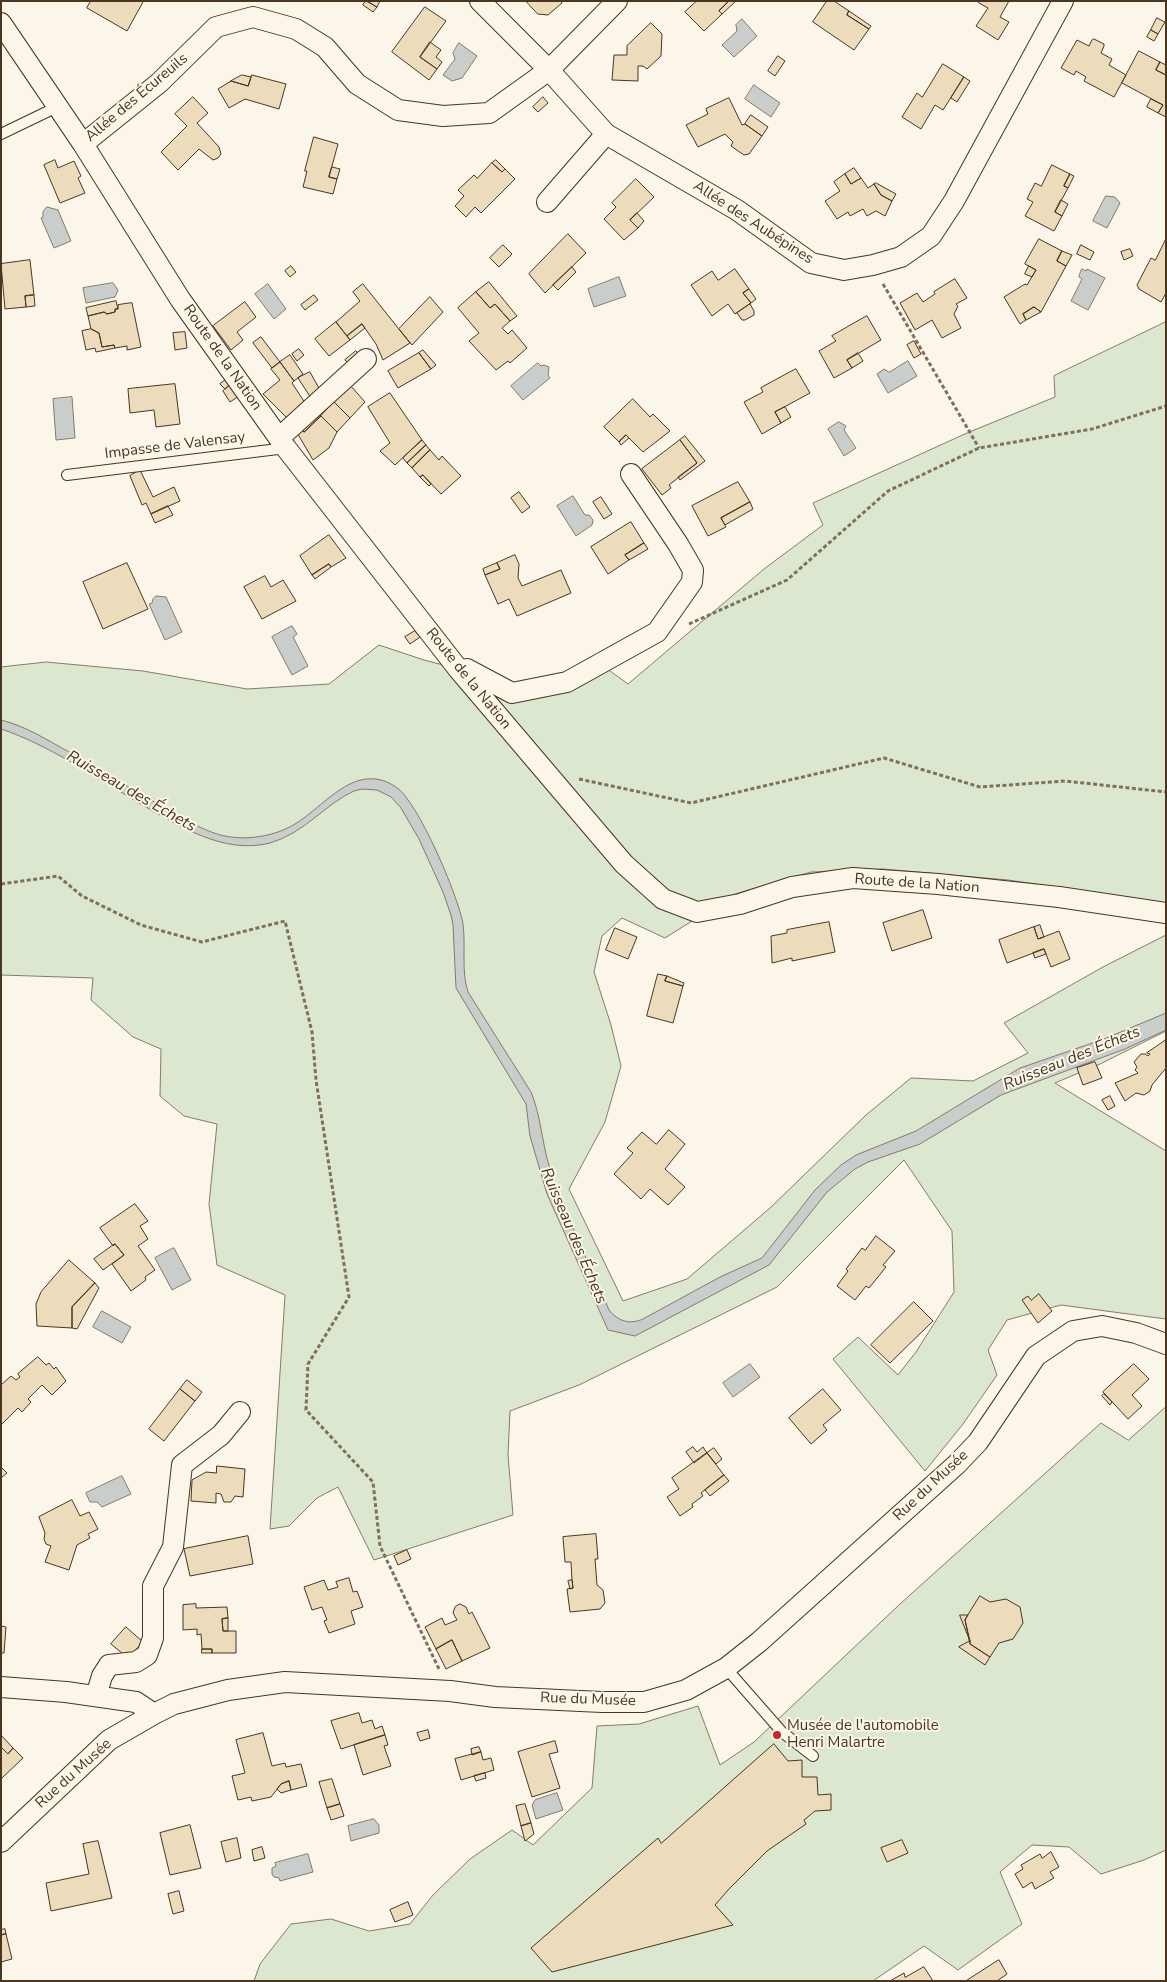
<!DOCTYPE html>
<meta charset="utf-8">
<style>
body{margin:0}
#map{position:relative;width:1167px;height:1982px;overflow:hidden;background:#fbf6e9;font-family:"Nunito Sans",sans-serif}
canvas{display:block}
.frame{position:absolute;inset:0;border:2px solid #4a3520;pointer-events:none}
</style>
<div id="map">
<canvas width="1167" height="1982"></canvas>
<div class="frame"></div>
</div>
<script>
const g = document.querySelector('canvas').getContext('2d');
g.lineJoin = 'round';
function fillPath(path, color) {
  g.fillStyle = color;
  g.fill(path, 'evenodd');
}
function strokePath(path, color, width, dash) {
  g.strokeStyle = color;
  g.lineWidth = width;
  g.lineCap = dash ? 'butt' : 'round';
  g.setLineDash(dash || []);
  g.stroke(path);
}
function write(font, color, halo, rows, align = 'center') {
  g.font = font + ' "Nunito Sans",sans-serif';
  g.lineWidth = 4;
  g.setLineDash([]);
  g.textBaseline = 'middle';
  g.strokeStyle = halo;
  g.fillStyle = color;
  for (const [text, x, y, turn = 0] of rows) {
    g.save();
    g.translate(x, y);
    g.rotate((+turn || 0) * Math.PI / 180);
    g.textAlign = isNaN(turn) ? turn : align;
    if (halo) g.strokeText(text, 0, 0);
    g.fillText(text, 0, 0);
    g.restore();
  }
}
const green = new Path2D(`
 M1166 322V903L1008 880 883 869 811 872 735 894 665 938 622 918 602 936 594 972 611 1025 621 1066 605 1122 569 1189 623 1301 687 1279 770 1208 866 1115 911 1078 973 1081 1028 1053 1004 1023 1103 967 1166 935V1031L1100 1064 1055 1083 1166 1151V1319L1061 1305 1007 1320 988 1350 997 1375 963 1424 925 1471 833 1359 858 1337 898 1375 916 1352 954 1292 952 1231 904 1160 777 1287 579 1385 510 1411 508 1455 513 1515 374 1560 338 1487 317 1498 289 1526 270 1529 285 1295 217 1265 209 1204 217 1124 184 1116 160 1096 161 1049 133 1037 91 1000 93 978 1 975V667L46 662 143 671 247 689 329 684 379 645 424 660 535 689 595 660 628 684 764 569 823 525 813 503 967 433 1055 397 1054 376Z
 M1166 1407V1850L1144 1860 1101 1874 1069 1847 1032 1845 1000 1872 1022 1924 958 1970 924 1946 873 1981H254L260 1964 291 1924 331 1919 369 1931 410 1924 433 1895 470 1859 512 1830 533 1845 592 1788 597 1726 639 1724 698 1706 720 1765 754 1742 900 1604 1101 1423 1128 1440Z`);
fillPath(green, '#dce7d0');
strokePath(green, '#887966', 1);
const water = new Path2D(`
 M742 19 757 36 734 57 722 45 737 31 736 25Z
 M459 43 477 56 462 78 452 81 443 75 455 59 453 53Z
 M754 85 780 103 771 117 745 99Z
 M1106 196 1115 197 1120 203 1107 228 1093 221Z
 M47 207 58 210 71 241 54 248 41 218 43 217V212Z
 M1082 269 1086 271 1087 269 1105 278 1088 310 1071 301 1082 279 1079 277Z
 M619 277 626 296 594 307 588 289Z
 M113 283 118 290 115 297 86 303 83 288Z
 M268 284 286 309 274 319 255 294Z
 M908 361 917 376 888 393 877 374 884 369 889 372Z
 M538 363 541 366 544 365 549 367 548 375 550 378 523 400 511 386Z
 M72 397 75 438 56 440 53 399Z
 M839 422 846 426 844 430 856 448 844 456 828 429Z
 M573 496 585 515H589L593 520 592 525 576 536 557 506Z
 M156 596 166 597 182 632 165 640 149 604 152 603 153 599Z
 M292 626 297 634 293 637 308 666 292 675 272 637Z
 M1 720C26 726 47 740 69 752 96 768 123 784 151 800 171 812 192 825 214 833 239 842 272 838 295 824 325 806 356 760 396 787 418 801 459 898 463 924 466 947 461 971 468 992L531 1092C541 1116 542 1144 550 1169 566 1217 589 1263 609 1310 618 1321 629 1325 643 1319L720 1277 762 1258 815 1190 841 1165 856 1155 916 1131 1020 1068 1104 1039 1166 1013V1030L1125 1049 1001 1095 920 1144 868 1162 855 1169 827 1192 769 1265 635 1336 608 1330 547 1194 530 1136 526 1104 456 988 453 925 451 915 443 892 419 839 401 808 391 797 377 790 362 789 354 791C325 804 305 833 270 843 223 855 178 825 139 803 97 778 47 744 1 729Z
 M174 1248 191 1280 172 1290 155 1258Z
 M102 1311 131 1327 122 1343 93 1327Z
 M750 1364 760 1377 733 1397 723 1383Z
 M122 1476 131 1494 102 1507 97 1502H90L86 1493Z
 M557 1793 563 1810 536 1819 532 1805 535 1800Z
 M374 1819 379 1825V1833L351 1841 348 1826Z
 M308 1854 313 1872 280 1881 279 1878 274 1877 272 1874V1868L276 1866 275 1863Z`);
fillPath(water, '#c9cecd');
strokePath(water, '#887966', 1);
const building = new Path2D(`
 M91 1H143V2L127 31 87 8Z
 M366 1 377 7 373 12 363 5Z
 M368 1H380L377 7Z
 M526 1H561L562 3 548 15 538 14Z
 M697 1H729L719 11 722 14 704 31 685 12Z
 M729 1H736L722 14 719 11Z
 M827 1H834L849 11 847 15 869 29 854 50 813 22Z
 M979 1H1009L1000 17 1009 22 998 40 976 26 988 8 979 3Z
 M425 7 446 21 420 57 437 69 429 80 392 52Z
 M849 11 871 26 869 29 847 15Z
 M1157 18 1165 22 1158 34 1151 30Z
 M651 23 662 34 661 56 647 69 643 66H638V81L612 80 614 55H627V46Z
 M1151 30 1158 34 1154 41 1147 37Z
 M1094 39 1104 44V46L1101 53 1112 59 1109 65 1126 75 1114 97 1084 81 1086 77 1076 71 1074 75 1061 68 1077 40 1089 46 1092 40Z
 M430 42 441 50 436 57 442 62 437 69 420 57Z
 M1139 51 1160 62 1156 70 1166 75V117L1158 113 1163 105 1122 83Z
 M778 56 785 61 775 76 768 71Z
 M1160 62 1166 65V75L1156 70Z
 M943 64 964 77 943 110 935 105 921 129 902 117 917 93 922 97Z
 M242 75 251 77 248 86 231 81Z
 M252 75 286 84 279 109 245 99 229 108 218 89 231 81 248 86Z
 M964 77 970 81 957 102 951 98Z
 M193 97 208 113 197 123 219 147 221 154 218 158 213 160 199 149 178 170 161 152 187 126 175 114Z
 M543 97 548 103 538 112 533 107Z
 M729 98 742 125 745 124 762 136 749 154 744 155 731 146 733 142 725 134 698 147 686 125 708 114 706 109Z
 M1151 99 1163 105 1158 113 1147 107Z
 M751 115 768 127 762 136 745 124Z
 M314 137 338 144 329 177 337 179 333 194 303 187 307 171H305Z
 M55 160 58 168 74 161 81 176 78 178 85 193 60 203 44 165Z
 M496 160 505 169 502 172 492 163Z
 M492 163 502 172 505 169 515 179 481 213 475 207 466 217 455 206 464 196 458 190 474 175 477 178Z
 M1052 165 1070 174 1064 186 1068 188 1055 212 1062 216 1054 231 1025 216 1033 202 1027 199 1035 183 1041 186Z
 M332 167 340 169 337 179 329 177Z
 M854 168 861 178 851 184 845 174Z
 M845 174 851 184 861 178 868 188 874 184 881 195 892 201 885 216 876 211 867 216 863 209 850 216 848 212 837 219 825 201 840 191 834 182Z
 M1070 174 1074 176 1068 188 1064 186Z
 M636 179 654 197 630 220 638 228 624 240 604 219 616 207 612 203Z
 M876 183 896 194 892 201 881 195 874 184Z
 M1061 200 1068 204 1062 216 1055 212Z
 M637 213 644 221 638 228 630 220Z
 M568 234 586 253 545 293 529 274Z
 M1039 239 1062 251 1057 261 1066 266 1041 312 1034 307 1023 314 1026 320 1020 324 1004 297 1025 284 1027 285 1036 270 1025 264Z
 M1166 239V293L1161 302 1139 289 1137 285 1151 258 1155 260Z
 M503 245 512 254 499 267 490 258Z
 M1081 245 1094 252 1090 260 1077 254Z
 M1130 249 1133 256 1124 260 1121 252Z
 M1062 251 1072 255 1066 266 1057 261Z
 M30 260 34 295 25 296 26 307 5 309 1 264Z
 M291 266 296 272 290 277 285 271Z
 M1029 266 1036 270 1032 277 1025 274Z
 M572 267 576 272 558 290 553 285Z
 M735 269 749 289 743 293 751 303 735 314 728 304 712 316 691 285 712 271 718 280Z
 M955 279 967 298 956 304 958 306 954 314 961 328 942 338 932 320 915 330 900 303 917 293 923 302 935 294 934 292Z
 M489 282 517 316 510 321 495 304 490 308 476 292Z
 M363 284 410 343 383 360 376 344 362 324 347 336 336 322 360 301 353 292Z
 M749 289 756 299 751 303 743 293Z
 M476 292 490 308 495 304 510 321 502 328 508 334 512 330 527 348 510 363 508 361 496 370 469 341 479 333 458 308Z
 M34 295 35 306 26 307 25 296Z
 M314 295 318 300 305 310 301 305Z
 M430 297 443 312 412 345 399 329Z
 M116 301 118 309H115V312L107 314 104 312 88 316 86 308Z
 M245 302 256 317 237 332 243 340 231 350 213 326Z
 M132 303 141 347 127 350V346L115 348 114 345 102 347 99 333 91 329 88 316 104 312 107 314 115 312V309H118V305Z
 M750 304 754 311V315L745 320H742L737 313Z
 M1034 307 1041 312 1026 320 1023 314Z
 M867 316 881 340 847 360 852 368 834 378 819 351 836 341 832 336Z
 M336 322 350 340 329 356 315 339Z
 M362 324 365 328 350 340 347 336Z
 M91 329 99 333 102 347 114 345 115 348 96 352 95 348 86 350 82 331Z
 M185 332 187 348 175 350 173 333Z
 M261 337 280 362 272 368 253 343Z
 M914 341 921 354 914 358 907 345Z
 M299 349 304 355 297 361 292 354Z
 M423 350 436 365 431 369 419 353Z
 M356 351 360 356 350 365 345 360Z
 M419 353 431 369 398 388 388 371Z
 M858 353 863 361 852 368 847 360Z
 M290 355 303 374 294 381 280 362Z
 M280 362 294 381 292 383 307 406 291 422 263 394 280 380 271 369Z
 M796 369 810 393 775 412 781 423 762 434 744 402 763 392 761 388Z
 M310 372 321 392 311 398 298 378Z
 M227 379 231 384 225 389 220 384Z
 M175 384 180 424 156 427 154 410 130 413 128 389Z
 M231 384 239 396 230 402 223 391Z
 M350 385 365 402 350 418 334 402Z
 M390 393 422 440 395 465 380 451 390 443 368 407Z
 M633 399 650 417 653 414 670 431 643 452 626 435 619 442 604 427Z
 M334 402 350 418 337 432 321 416Z
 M785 407 791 417 781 423 775 412Z
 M319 413 321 416 304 432 301 427Z
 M321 416 337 432 329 448 313 460 296 431 301 427 304 432Z
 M626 435 629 438 621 445 619 442Z
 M685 436 705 461 680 480 678 477 697 463 680 440Z
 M422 440 426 445 407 463 403 458Z
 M680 440 697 463 669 485 671 488 662 495 642 469Z
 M426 445 430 450 412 468 407 463Z
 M430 450 439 460 442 456 461 476 441 494 423 475 420 477 412 468Z
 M140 470 153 497 174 487 180 501 151 514 146 503 142 505 130 476Z
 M423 475 431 484 429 486 420 477Z
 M738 482 750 502 721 518 726 527 708 536 692 506Z
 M519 492 530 507 522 513 511 498Z
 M601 497 612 514 604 519 593 502Z
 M750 502 753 509 725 525 721 518Z
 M168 506 173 515 155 523 151 514Z
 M631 522 644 543 625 555 629 560 608 574 591 547Z
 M329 535 346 558 331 567 329 564 312 575 300 556Z
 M644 543 648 549 629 560 625 555Z
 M515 555 519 564 518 578 522 586 561 570 571 593 517 616 509 599 498 604 485 575 500 569 497 563Z
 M127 563 148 609 103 629 83 582Z
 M497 563 500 569 485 575 483 569Z
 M329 564 331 567 315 579 312 575Z
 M265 576 271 587 283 580 296 601 262 619 244 587Z
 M415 631 420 637 410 644 405 637Z
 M923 910 932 938 892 951 883 923Z
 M829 922 835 952 792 961V958L772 963 771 936 787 933V930Z
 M1040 925 1044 937 1038 939 1034 927Z
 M1034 927 1038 939 1059 931 1070 959 1051 967 1044 949 1007 963 999 940Z
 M615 928 637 937 628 959 606 950Z
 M1044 949 1046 954 1035 958 1033 953Z
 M658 974 667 976 665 981 683 986 673 1023 647 1016Z
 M667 976 684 983 683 986 665 981Z
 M1166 1040V1068L1152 1085 1150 1091 1144 1095 1136 1093 1125 1101 1115 1083 1138 1073 1135 1070 1137 1067 1134 1062 1141 1054H1145L1148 1056 1150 1054 1147 1053Z
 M1095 1062 1102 1078 1083 1085 1077 1068Z
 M1110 1096 1115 1106 1108 1110 1102 1100Z
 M669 1130 685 1144 665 1169 685 1187 668 1205 650 1189 641 1199 614 1174 633 1153 627 1148 642 1132 656 1144Z
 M135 1204 148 1221 140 1226 148 1239 138 1246 155 1270 145 1277 146 1280 131 1291 112 1264 124 1255 115 1244 113 1246 100 1228Z
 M876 1236 895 1251 883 1265 886 1267 869 1288 866 1286 855 1300 837 1286 848 1271 846 1269 862 1248 865 1250Z
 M115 1244 124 1255 103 1270 94 1259Z
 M69 1260 95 1283 72 1307V1328L37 1326 36 1304 41 1292Z
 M95 1283 99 1288 77 1329 72 1328V1307Z
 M1039 1294 1052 1311 1038 1323 1022 1300 1028 1296 1031 1300Z
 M914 1302 933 1321 890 1363 871 1345Z
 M38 1357 46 1365 49 1363 54 1369 56 1367 66 1381 52 1395 42 1385 28 1399 31 1402 22 1412 18 1408 1 1425V1385L11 1376 16 1380 20 1377 18 1374Z
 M1134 1364 1149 1379 1132 1395 1142 1406 1128 1419 1103 1392Z
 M187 1380 202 1392 195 1401 180 1389Z
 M180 1389 195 1401 164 1441 149 1429Z
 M823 1389 841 1410 823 1425 827 1430 811 1444 789 1418Z
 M1104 1394 1112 1402 1110 1405 1102 1396Z
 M693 1447 697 1452 703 1447 707 1453 694 1463 686 1452Z
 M714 1448 722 1459 716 1464 707 1453Z
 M707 1453 724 1475 701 1493 703 1496 692 1504 693 1507 680 1516 667 1497 679 1489 672 1478Z
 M217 1466 245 1469 243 1497 235 1496 231 1502H224L221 1494 216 1493V1503L191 1501 192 1480 206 1472 216 1473Z
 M1 1467 7 1473 1 1478Z
 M724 1475 729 1481 710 1496 705 1490Z
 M72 1500 80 1516 89 1512 98 1529 88 1534 90 1538 77 1545 69 1570 45 1562 51 1546 46 1544 44 1539 45 1533 39 1517Z
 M596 1534 598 1559H595L597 1585 603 1590 605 1603 600 1609 570 1612 567 1589 573 1588 572 1580 571 1562H565L563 1537Z
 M248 1536 253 1564 190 1576 184 1549Z
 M407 1550 411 1559 398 1565 394 1556Z
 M349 1578 353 1592 357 1591 363 1607 351 1611 355 1624 329 1633 324 1621 327 1620 322 1607 312 1610 304 1587 324 1580 328 1590 338 1587 336 1582Z
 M572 1580 573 1588 570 1589 568 1581Z
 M980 1596 990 1602 1006 1599 1020 1607 1023 1623 1013 1639 999 1643 990 1657 970 1644 965 1620Z
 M196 1604V1608L227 1607 228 1618 222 1619 223 1631H236V1653H212V1649H202L201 1634 197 1635V1629L183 1630V1605Z
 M460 1604 466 1607 469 1614 472 1612 490 1648 462 1661 452 1640 436 1649 425 1627 442 1618 445 1625 457 1620 453 1613 455 1607Z
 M960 1615H968L965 1620 970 1641Z
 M228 1618V1631H223L222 1619Z
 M1 1626 6 1627 4 1653H1Z
 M126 1627 143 1642 128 1658 111 1644Z
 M452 1640 462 1661 446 1669 436 1649Z
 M970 1641V1644L990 1657 985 1665 959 1647Z
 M202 1649H212V1653H202Z
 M359 1713 362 1723 372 1720 375 1729 382 1726 385 1735 341 1749 331 1721Z
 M428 1730 430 1738 420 1741 417 1733Z
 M263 1733 272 1766 285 1763 286 1767 301 1764 307 1786 291 1790 289 1781 281 1784 271 1797 252 1801 251 1797 238 1800 232 1776 245 1773 236 1740Z
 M1 1735 13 1748 8 1754 1 1747Z
 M385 1735 388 1745 384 1746 391 1766 363 1775 354 1745Z
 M555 1741 558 1752 549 1754 560 1788 532 1797 518 1752Z
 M774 1744 788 1761 802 1760V1777H817L818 1795 831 1794V1810L815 1811 804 1820 806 1824 767 1851 729 1889 715 1905 733 1925 552 1972 531 1948 658 1838 661 1843Z
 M1 1747 8 1754 13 1748 23 1758 1 1779Z
 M479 1747 481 1752 472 1755 471 1749Z
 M481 1752 483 1760 491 1758 494 1770 461 1780 455 1759Z
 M485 1773 486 1778 476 1781 474 1776Z
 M332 1779 340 1804 327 1808 319 1782Z
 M289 1781 291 1790 281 1793 277 1789 281 1784Z
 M340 1804 344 1816 331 1820 327 1808Z
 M525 1804 531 1823 521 1826 516 1806Z
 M531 1823 534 1834 525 1841 521 1826Z
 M190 1825 201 1868 170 1875 160 1833Z
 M237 1838 241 1858 226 1862 221 1842Z
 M902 1840 908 1853 887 1862 881 1848Z
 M98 1841 112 1898 51 1911 46 1883 89 1874 83 1844Z
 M262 1847 265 1858 254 1861 252 1850Z
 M1051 1852 1059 1867 1050 1872 1054 1878 1035 1889 1032 1882 1023 1888 1015 1874 1023 1869 1021 1865 1040 1854 1042 1858Z
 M179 1891 184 1911 173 1914 168 1894Z
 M408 1902 413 1915 395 1922 390 1910Z
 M5 1929 6 1934 1 1935V1930Z
 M6 1934 12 1959 1 1962V1935Z
 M999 1960 1007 1974 997 1981H966Z
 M924 1967 933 1981H890L904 1973 905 1977Z`);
fillPath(building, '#ecdcbc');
strokePath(building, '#4a3520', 1);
const lane = new Path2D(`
 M1 134 57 107
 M67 475 286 448
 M726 1668 782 1732 813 1756`);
const street = new Path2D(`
 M480 1 549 70 606 134 737 210 811 263 844 270 873 265 901 257 931 236 954 201 1063 1
 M1 23 83 144 180 299 286 448 459 670 624 864 663 899 697 912 740 904 792 887 853 878 938 884 1059 897 1166 913
 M83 144 159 83 216 27 253 17 296 29 325 47 357 84 398 110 443 116 489 113 549 70 617 1
 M547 202 606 134
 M279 438 366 359
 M461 670 467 669 512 693 567 682 657 632 692 582 693 570 678 544 631 474
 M1 1687 66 1692 136 1702 154 1714
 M96 1696 102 1676 109 1665 136 1662 147 1655 153 1638V1586L173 1547 182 1465 221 1435 240 1412
 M1 1842 109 1740 154 1714 174 1704 228 1690 285 1682 450 1691 495 1697 602 1702H644L686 1690 726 1668 759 1642 957 1464 978 1442 1036 1356 1073 1331 1102 1326 1136 1333 1166 1344`);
strokePath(lane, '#4a3520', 12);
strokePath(street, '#4a3520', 22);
strokePath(new Path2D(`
 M883 284 979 448
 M689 624 787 580 888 491 979 448 1092 429 1166 406
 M579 779 691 803 884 758 980 787 1065 781 1166 792
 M1 884 58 876 82 896 141 925 202 942 285 921 312 1032 316 1080 349 1297 308 1364 306 1410 373 1482 380 1546 439 1669`), '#7f6f5c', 3, [4, 2.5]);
strokePath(lane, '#fbf6e9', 10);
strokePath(street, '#fbf6e9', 20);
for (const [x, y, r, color] of [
 [777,1735,5,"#c62828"]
]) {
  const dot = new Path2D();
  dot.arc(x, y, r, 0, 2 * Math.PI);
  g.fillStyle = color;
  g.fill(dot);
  strokePath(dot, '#fbf6e9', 2);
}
write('15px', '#4a3520', '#fbf6e9', [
 ["Allée des Écureuils",137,98,-40],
 ["Allée des Aubépines",753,223,33],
 ["Route de la Nation",222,358,55],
 ["Impasse de Valensay",175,446,-7],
 ["Route de la Nation",468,679,51],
 ["Route de la Nation",917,884,4],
 ["Rue du Musée",931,1486,-43],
 ["Rue du Musée",588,1700,2],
 ["Rue du Musée",74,1774,-42]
]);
write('15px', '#4a3520', '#fbf6e9', [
 ["Musée de l'automobile",787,1726],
 ["Henri Malartre",787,1743]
], 'left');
write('italic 16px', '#4a3520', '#fbf6e9', [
 ["Ruisseau des Échets",131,792,30],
 ["Ruisseau des Échets",1072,1059,-22],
 ["Ruisseau des Échets",573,1236,67]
]);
</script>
